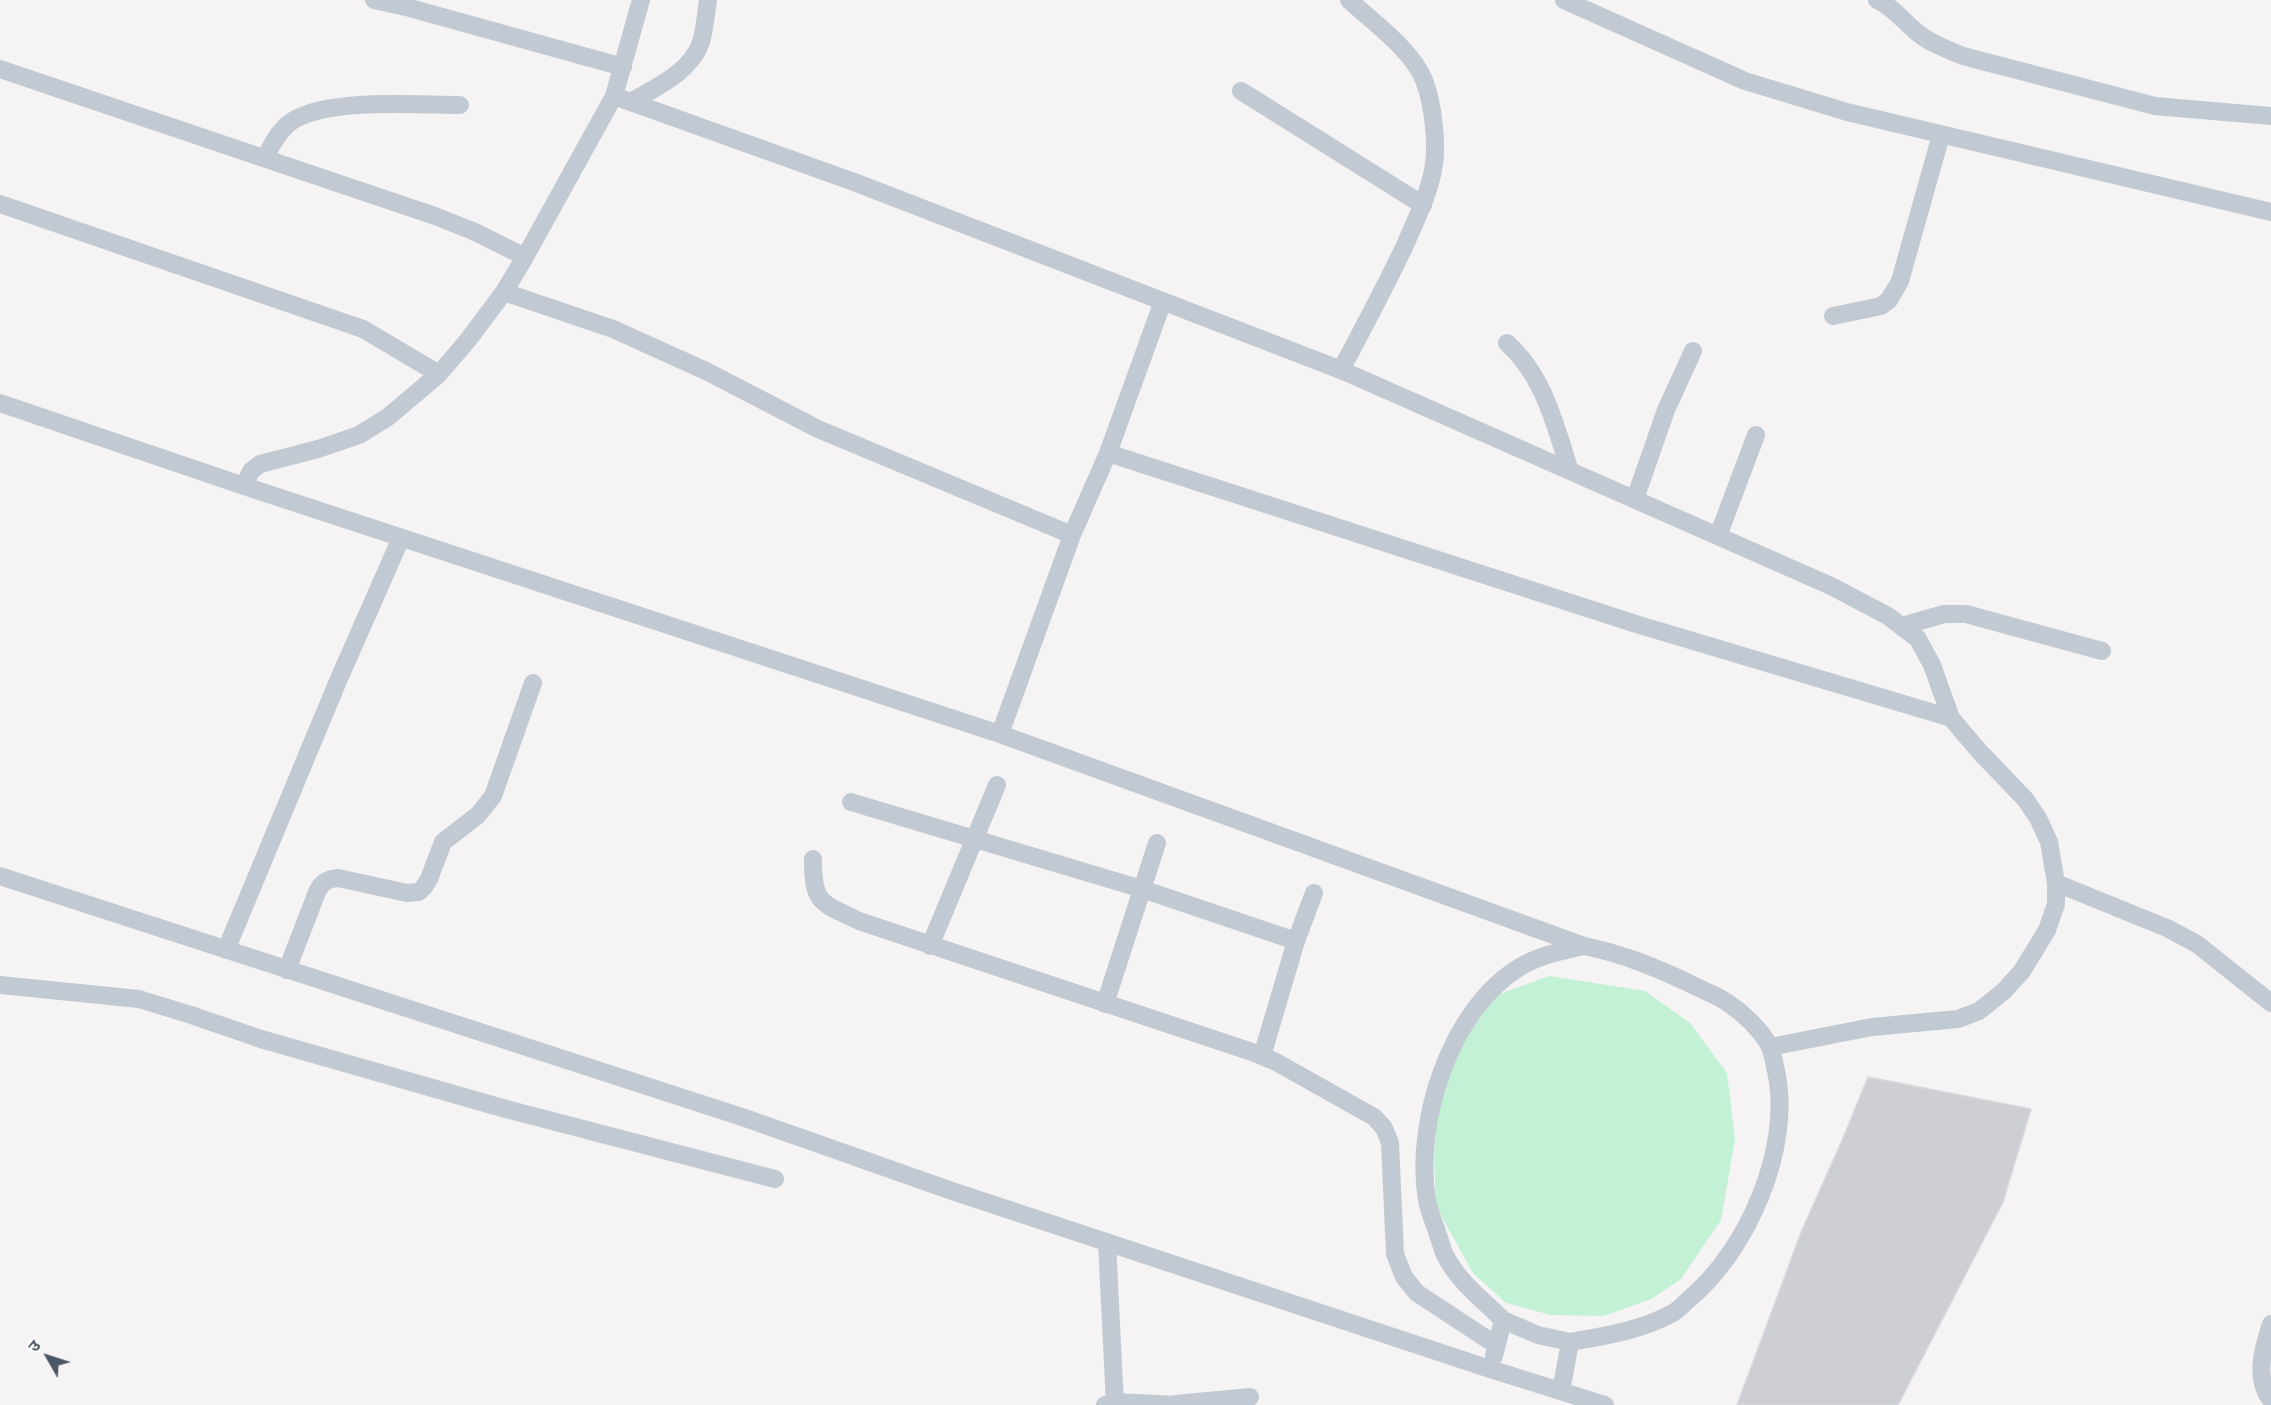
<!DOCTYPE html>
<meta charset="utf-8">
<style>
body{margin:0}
#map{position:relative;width:2271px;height:1405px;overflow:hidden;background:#f5f3f3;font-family:"Open Sans","Noto Sans Devanagari",sans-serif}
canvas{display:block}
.north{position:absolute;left:18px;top:1327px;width:60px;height:60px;-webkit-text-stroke:4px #fff;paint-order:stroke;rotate:309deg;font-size:16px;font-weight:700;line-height:24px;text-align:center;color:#4a5661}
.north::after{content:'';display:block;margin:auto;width:21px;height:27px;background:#4a5661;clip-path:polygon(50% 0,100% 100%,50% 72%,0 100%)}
</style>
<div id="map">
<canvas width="2271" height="1405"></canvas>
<div class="north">उ</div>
</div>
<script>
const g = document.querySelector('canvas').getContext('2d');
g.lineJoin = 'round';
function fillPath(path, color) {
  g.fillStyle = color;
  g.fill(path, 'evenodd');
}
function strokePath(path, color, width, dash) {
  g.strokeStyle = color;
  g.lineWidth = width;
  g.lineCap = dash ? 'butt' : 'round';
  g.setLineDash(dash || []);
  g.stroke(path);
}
fillPath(new Path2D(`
 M1549 976 1645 991 1690 1023 1727 1073 1735 1139 1721 1220 1681 1279 1651 1299 1604 1316 1551 1315 1506 1303 1473 1273 1436 1206 1434 1159 1437 1101 1453 1054 1497 995Z`), '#c3f1d5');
const building = new Path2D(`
 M1868 1077 2031 1109 2003 1202 1898 1405H1737L1802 1230 1841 1143Z`);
fillPath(building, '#cdcfd5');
strokePath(building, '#d7d9de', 1.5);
strokePath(new Path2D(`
 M374 0 410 8 623 67
 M1564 0 1745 81 1847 112 2271 212
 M1877 0C1891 6 1902 19 1913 29 1927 42 1946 49 1963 56L2155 106 2271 116
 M0 69 435 216 473 231 525 257 504 292 468 340 439 374 388 417 359 435 318 449 260 464 251 471 244 486
 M1241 91 1423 205
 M614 96 854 182 1341 370 1831 586 1888 616 1918 639 1932 665 1951 718 1979 751 2025 799 2038 818 2049 842 2056 883V904L2047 930 2022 971 2004 991 1979 1011 1958 1019 1872 1027 1770 1047
 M631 102C656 87 691 72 701 42 705 28 706 14 708 0
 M265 158C271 146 277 134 288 124 321 97 416 105 460 105
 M0 204 363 329 439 374
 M525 257 614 96 641 0
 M504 292 613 329 706 371 818 429 1072 535
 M1833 316 1881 306 1889 300 1900 281 1941 135
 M1507 343C1544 376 1555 425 1570 471
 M1341 370C1363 328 1386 286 1406 243 1416 219 1428 196 1433 170 1438 146 1433 103 1424 80 1412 50 1372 21 1349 0
 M0 403 244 486 1000 734 1584 946C1625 954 1662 970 1699 988 1709 993 1720 997 1728 1003 1743 1013 1760 1029 1769 1045 1773 1052 1774 1063 1776 1071 1793 1147 1747 1252 1688 1300 1683 1305 1677 1311 1671 1314 1639 1331 1604 1336 1570 1342L1561 1391
 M1108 453 1636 624 1951 718
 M1635 499 1666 410 1693 351
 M1718 536 1756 435
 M1902 626 1944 614H1966L2102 651
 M1000 734 1072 535 1108 453 1163 301
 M851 802 1142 889 1296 941
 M813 859C813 905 821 902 859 921L1252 1052 1276 1062 1374 1117 1384 1128 1390 1143 1395 1254 1404 1277 1417 1293 1496 1345
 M0 876 745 1118 952 1191 1490 1369 1605 1405
 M2056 883 2167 928 2197 944 2271 1003
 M930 946 997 785
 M226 950 338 681 401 538
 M287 970 317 892C322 882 327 879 338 878L407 893 419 892 424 887 429 879 443 842 478 815 493 796 533 683
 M0 985 139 999 191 1015 261 1039 506 1109 775 1179
 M1105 1004 1157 843
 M1262 1056 1296 941 1314 893
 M1107 1242 1115 1405
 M1503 1320 1538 1335 1570 1342
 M2271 1324C2263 1348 2254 1379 2271 1400
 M1494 1356 1503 1320C1484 1301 1459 1282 1446 1257 1442 1250 1441 1242 1438 1235 1435 1224 1429 1212 1427 1200 1414 1123 1450 1009 1520 967 1540 955 1562 951 1584 946
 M1176 1404 1250 1397
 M1105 1405 1115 1402 1177 1405`), '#c1cad2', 18);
</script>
